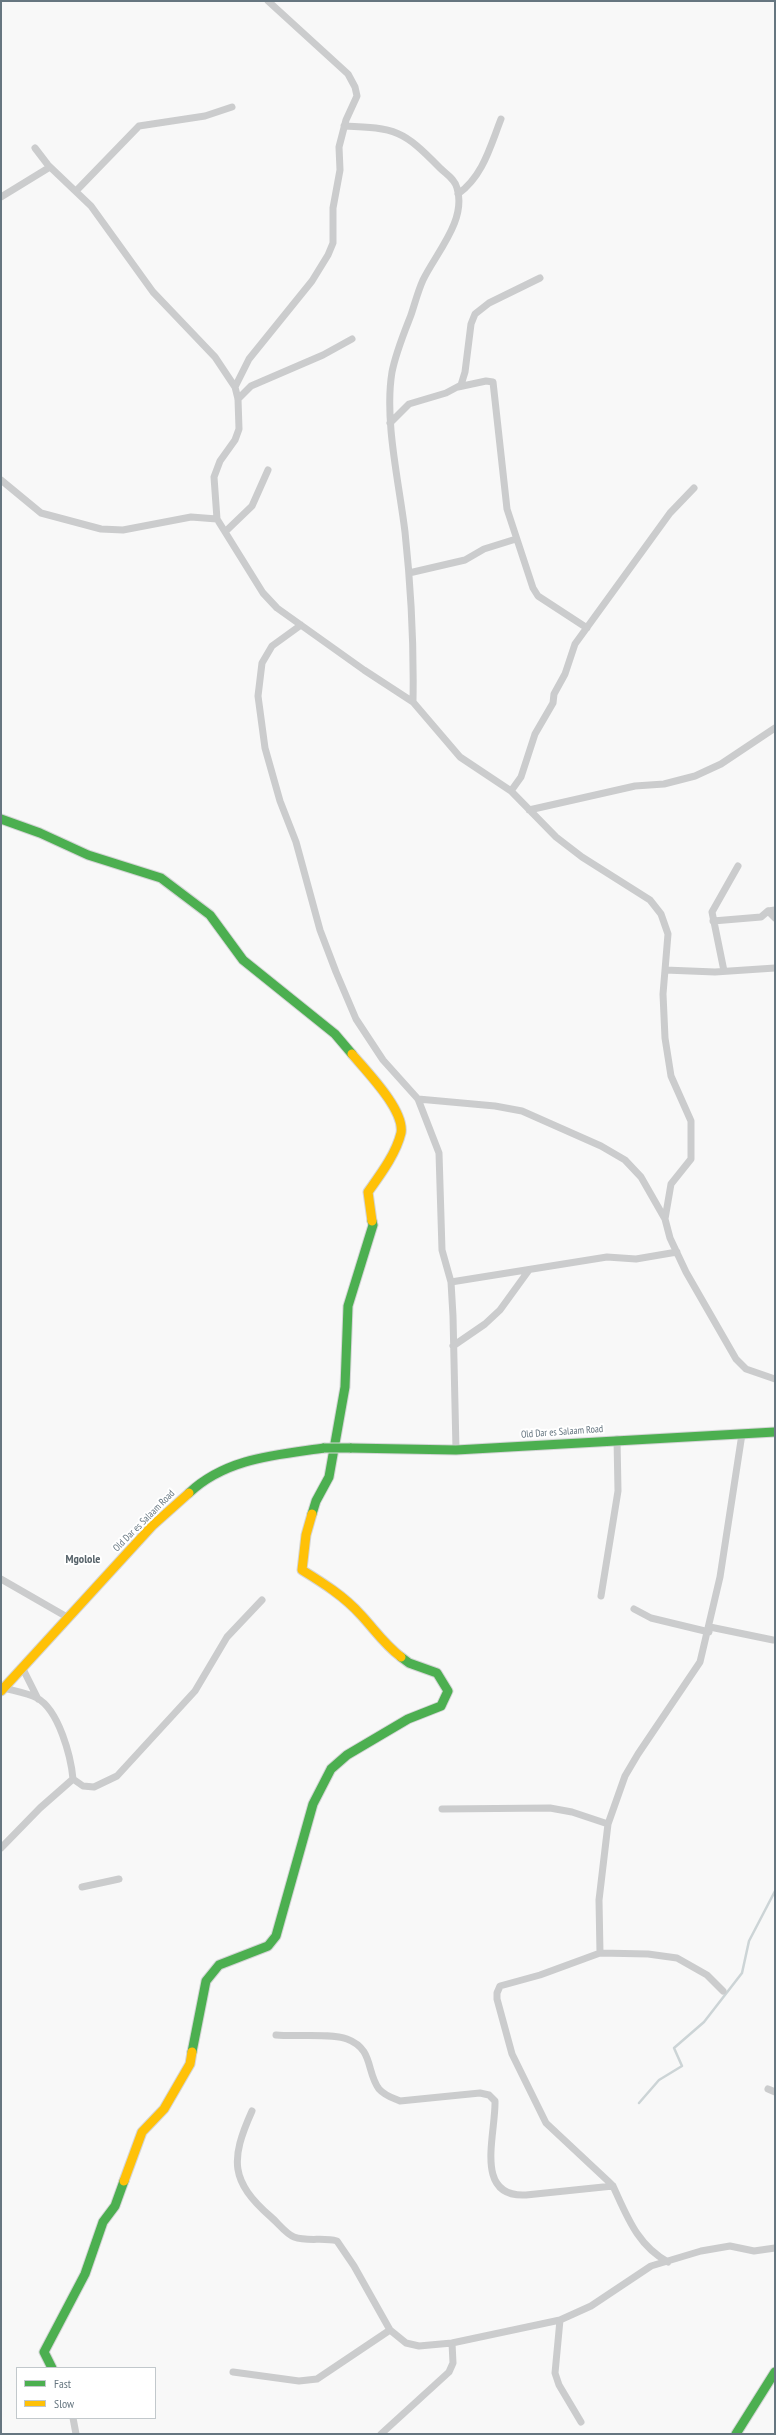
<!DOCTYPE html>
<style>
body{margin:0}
#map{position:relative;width:776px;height:2435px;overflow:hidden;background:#f8f8f8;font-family:"PT Sans Narrow",sans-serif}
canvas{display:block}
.frame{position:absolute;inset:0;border:2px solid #667680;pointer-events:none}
.legend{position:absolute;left:16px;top:2367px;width:140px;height:52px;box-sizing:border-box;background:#fff;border:1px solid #c2c8cc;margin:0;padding:5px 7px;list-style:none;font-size:12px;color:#667680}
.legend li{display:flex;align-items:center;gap:8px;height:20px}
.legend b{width:20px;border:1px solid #c2c8cc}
</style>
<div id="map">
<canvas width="776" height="2435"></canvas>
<div class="frame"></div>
<ul class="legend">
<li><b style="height:5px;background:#4caf50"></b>Fast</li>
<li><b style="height:5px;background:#ffc107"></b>Slow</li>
</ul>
</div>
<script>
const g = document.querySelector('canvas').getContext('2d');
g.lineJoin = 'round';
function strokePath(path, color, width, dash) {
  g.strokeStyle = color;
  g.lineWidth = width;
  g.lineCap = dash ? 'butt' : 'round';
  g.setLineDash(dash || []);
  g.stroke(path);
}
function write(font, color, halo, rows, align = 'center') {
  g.font = font + ' "PT Sans Narrow",sans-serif';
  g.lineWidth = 4;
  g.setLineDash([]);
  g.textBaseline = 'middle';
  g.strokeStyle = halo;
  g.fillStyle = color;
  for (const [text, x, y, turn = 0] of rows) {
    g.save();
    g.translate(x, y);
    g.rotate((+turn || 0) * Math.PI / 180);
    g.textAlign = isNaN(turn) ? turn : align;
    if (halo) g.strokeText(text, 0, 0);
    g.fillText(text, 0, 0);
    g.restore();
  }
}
strokePath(new Path2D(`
 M639 2103 659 2080 682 2066 674 2048 704 2022 742 1973 749 1941 775 1891`), '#ccd4d6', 2.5);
const fast = new Path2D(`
 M1 819 40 833 88 855 161 878 210 915 243 960 335 1034 352 1054
 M350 1448 456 1450 775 1432
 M189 1493C226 1458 276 1455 324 1448
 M312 1514 316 1501 329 1477 345 1387 348 1306 373 1225 372 1221
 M192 2052 206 1981 219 1965 268 1946 276 1936 313 1804 331 1769 347 1755 408 1719 441 1706 448 1691 437 1673 409 1663 401 1657
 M52 2368 44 2352 85 2274 103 2222 115 2206 124 2181
 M736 2434 775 2372`);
const slow = new Path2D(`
 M352 1054C366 1071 405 1110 401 1133 396 1154 380 1175 368 1192L372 1221
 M312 1514 306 1535 302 1570C323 1583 344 1596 361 1615 375 1630 384 1644 401 1657
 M1 1691 152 1526 189 1493
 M124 2181 142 2132 164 2109 190 2064 192 2052`);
strokePath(fast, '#d4d5d6', 11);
strokePath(slow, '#d4d5d6', 11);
strokePath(new Path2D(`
 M344 126C396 128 403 130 440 168 446 174 455 179 457 188 467 220 436 253 423 280 418 291 415 303 411 315 404 333 396 352 392 372 384 420 399 482 405 532 411 588 414 645 413 702
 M35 148 48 165 91 206 153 292 215 357 235 387 238 399 239 429 235 440 220 461 214 477 217 519
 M76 191 139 126 205 116 232 107
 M458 194C483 176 490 147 501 119
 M1 197 50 167
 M235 387 249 359 312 281 328 255 333 243V208L340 170 339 147 346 120 357 96 355 87 348 74 268 1
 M458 387 486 381 493 382 507 509 533 588 538 596 587 628
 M238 399 251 386 323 355 352 339
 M390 423 409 404 446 393 461 385 465 372 471 324 475 314 489 303 540 278
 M1 480 41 513 101 529 123 530 191 517 217 519 263 593 277 608 364 670 413 702 460 757 511 791 556 837 582 857 650 900 661 914 668 934 663 994 665 1038 671 1076 691 1121V1159L671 1184 665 1219 670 1238 686 1272 736 1359 746 1369 775 1379
 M226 531 252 506 268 470
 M409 573 465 560 484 549 516 539
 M301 625 272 646 262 663 258 696 265 748 280 801 296 842 320 930 336 972 356 1019 383 1060 418 1099 439 1153 442 1250 451 1282 453 1316 456 1450
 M511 791 521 777 535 734 553 703 554 694 565 674 575 644 670 513 694 488
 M529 810 635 786 664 784 695 776 721 764 775 728
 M768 911 775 918
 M713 921 761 917 768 911 775 910
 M665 970 715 972 775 968
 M724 971 712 912 738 866
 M418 1099 495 1106 522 1111 601 1146 625 1160 641 1177 665 1219
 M451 1282 607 1257 636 1259 677 1252
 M453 1346 485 1324 500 1310 529 1270
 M1 1579 67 1617
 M601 1596 618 1491 617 1439
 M634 1609 651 1618 709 1632
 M710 1627 773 1640
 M22 1667 38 1699
 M4 1688C15 1691 28 1693 37 1698 59 1710 71 1757 73 1779
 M73 1779 83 1786 94 1787 117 1776 195 1691 227 1637 262 1600
 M442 1809 550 1808 572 1812 608 1824
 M1 1848 40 1808 73 1779
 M82 1887 119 1879
 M600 1953 599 1900 608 1824 625 1776 638 1754 700 1662 720 1577 742 1434
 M276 2035C295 2037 331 2033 347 2039 374 2049 366 2072 379 2089 385 2096 393 2098 400 2101L480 2093 489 2095 495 2101C496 2134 473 2198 526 2195L613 2186
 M768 2089 775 2092
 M252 2111C230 2160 230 2181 271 2217 278 2223 286 2234 294 2237 308 2242 323 2237 337 2241L354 2266 390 2330 406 2343 419 2346 452 2343 560 2320 591 2306 651 2266 701 2251 730 2246 754 2251 775 2248
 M668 2262C637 2245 627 2216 613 2186L608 2181 546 2123 512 2054 497 1999V1993L500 1986 540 1975 600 1953 648 1954 677 1958 707 1975 723 1991
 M560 2320 555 2373 559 2385 581 2422
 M233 2372 299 2381 317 2379 390 2330
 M73 2418 76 2434
 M381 2434 449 2372 453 2363 452 2343`), '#cbcccd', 7);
strokePath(fast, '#4caf50', 9);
strokePath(slow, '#ffc107', 9);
const fastBridge = new Path2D(`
 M324 1448H350`);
strokePath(fastBridge, '#d4d5d6', 11, []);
strokePath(fastBridge, '#4caf50', 9);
write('10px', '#667680', '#fff', [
 ["Old Dar es Salaam Road",562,1432,-4],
 ["Old Dar es Salaam Road",144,1521,-45]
]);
write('bold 12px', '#58646b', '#fff', [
 ["Mgolole",83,1560]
]);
</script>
